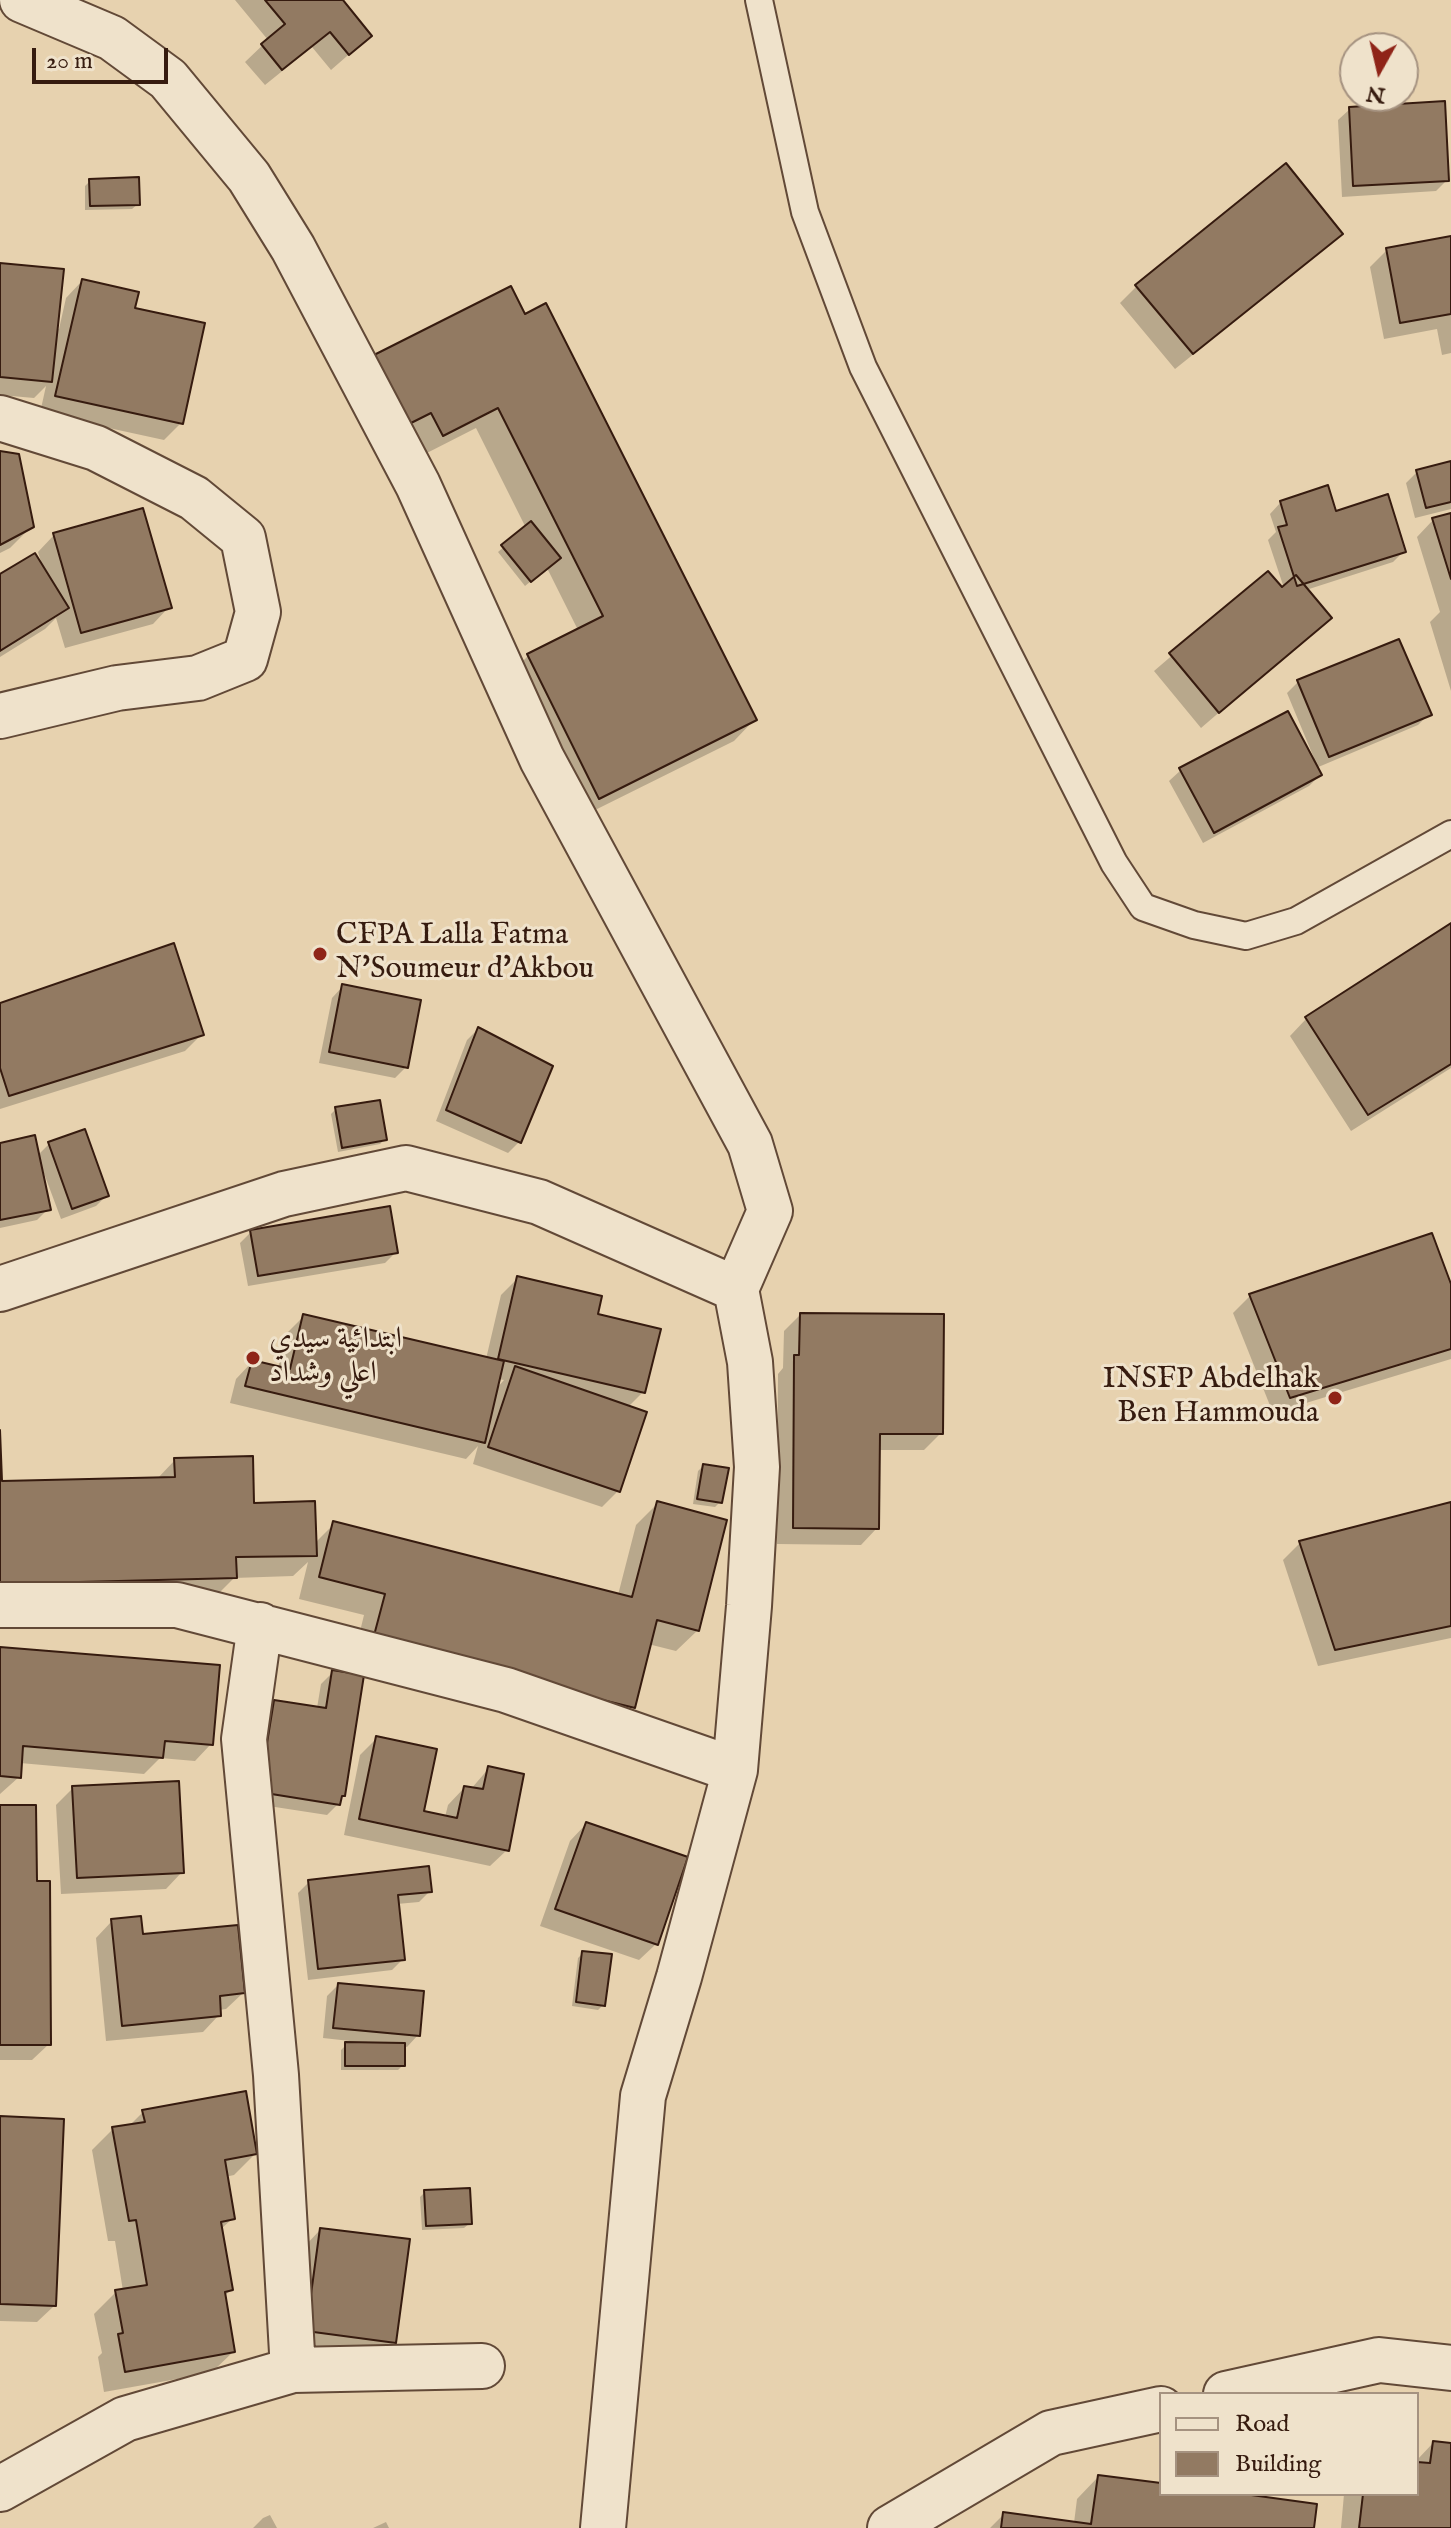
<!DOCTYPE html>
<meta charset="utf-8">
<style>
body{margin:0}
#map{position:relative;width:1451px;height:2528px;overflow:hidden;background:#e7d2af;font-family:"IM FELL English",serif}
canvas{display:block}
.legend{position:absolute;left:1159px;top:2392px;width:260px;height:104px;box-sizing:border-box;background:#efe2cb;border:2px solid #a59280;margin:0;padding:10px 14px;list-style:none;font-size:24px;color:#361b0f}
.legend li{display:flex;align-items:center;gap:16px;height:40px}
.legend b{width:40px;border:2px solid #a59280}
.north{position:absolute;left:1339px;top:32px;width:80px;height:80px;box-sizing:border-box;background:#efe2cb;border:2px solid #a59280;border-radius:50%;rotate:188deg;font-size:22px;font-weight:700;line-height:32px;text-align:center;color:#361b0f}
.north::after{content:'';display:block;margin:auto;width:28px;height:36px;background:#8f2418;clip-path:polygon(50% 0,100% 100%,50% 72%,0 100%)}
.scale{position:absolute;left:32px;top:48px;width:136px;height:36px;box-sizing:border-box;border:4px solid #361b0f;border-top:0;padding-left:10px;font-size:24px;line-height:28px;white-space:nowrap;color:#361b0f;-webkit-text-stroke:6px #efe2cb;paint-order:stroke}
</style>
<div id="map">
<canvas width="1451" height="2528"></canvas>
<ul class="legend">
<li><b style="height:10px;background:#efe2cb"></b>Road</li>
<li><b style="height:22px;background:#927a62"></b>Building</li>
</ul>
<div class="north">N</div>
<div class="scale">20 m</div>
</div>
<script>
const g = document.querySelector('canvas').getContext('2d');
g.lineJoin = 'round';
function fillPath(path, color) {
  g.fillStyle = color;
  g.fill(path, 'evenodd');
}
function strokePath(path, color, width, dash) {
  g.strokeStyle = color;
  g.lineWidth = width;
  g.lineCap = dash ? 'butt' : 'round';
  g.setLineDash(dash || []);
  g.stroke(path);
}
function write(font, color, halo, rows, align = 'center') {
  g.font = font + ' "IM FELL English",Amiri,serif';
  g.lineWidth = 6;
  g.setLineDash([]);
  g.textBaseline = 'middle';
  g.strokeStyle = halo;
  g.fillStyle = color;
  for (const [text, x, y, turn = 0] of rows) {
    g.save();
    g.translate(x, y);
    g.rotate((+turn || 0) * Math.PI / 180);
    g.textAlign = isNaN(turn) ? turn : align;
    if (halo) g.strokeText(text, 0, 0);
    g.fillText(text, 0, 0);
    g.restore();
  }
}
fillPath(new Path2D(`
 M235 0H340L370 36 331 70 312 47 265 85 245 62 268 40Z
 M1350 109 1447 180 1436 191 1342 197 1338 120Z
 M90 181 138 204 132 209 85 210V186Z
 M1340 234 1324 250 1175 369 1120 303 1137 286Z
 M1451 238V353L1442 355 1437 329 1384 339 1370 267 1387 250Z
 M0 265 56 328 59 329 66 298 82 281 132 309 181 423 164 440 40 413 46 386 34 398 0 395Z
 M510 289 755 719 734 741 577 819 506 678 528 656 578 630 547 568 525 586 498 552 526 528 476 428 421 456 379 448Z
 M0 453 32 526 10 548 0 553Z
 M1451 463V509L1415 518 1406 483 1417 472Z
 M1281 502 1335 513 1404 551 1393 562 1306 590 1329 618 1201 728 1154 671 1268 573 1286 594 1268 540 1276 532 1270 514Z
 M1451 515V691L1430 622 1440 612 1417 537 1433 520Z
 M54 535 169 607 153 624 65 648 56 618 45 629 0 657V577L42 565 38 552Z
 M1298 682 1429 714 1418 725 1316 768 1320 775 1309 786 1203 843 1169 781 1181 770 1314 758 1287 693Z
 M1451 926V1068L1351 1131 1290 1036 1306 1019Z
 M343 986 406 1067 395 1078 319 1063 332 998Z
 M0 1006 202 1034 185 1051 0 1109Z
 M478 1029 551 1067 519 1142 508 1153 436 1121 467 1040Z
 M336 1109 385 1139 380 1144 338 1152 331 1114Z
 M49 1144 107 1195 96 1206 61 1219 42 1168 40 1169 48 1209 37 1220 0 1228V1145L37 1156Z
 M251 1232 396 1252 385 1263 248 1286 240 1243Z
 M1431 1236 1451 1290V1359L1273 1413 1233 1313 1250 1296Z
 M518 1278 595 1316 643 1392 628 1407 618 1491 602 1507 473 1464 478 1446 466 1459 230 1403 236 1379 252 1362 278 1368 287 1333 304 1316 486 1359 501 1295ZM498 1379 504 1380 496 1389Z
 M800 1315 941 1433 924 1450H878L877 1528 861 1545 777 1544 778 1374 783 1368 784 1331Z
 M175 1460 315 1543 334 1524 618 1595 636 1525 657 1504 698 1630 676 1651 648 1644 633 1707 611 1728 352 1664 364 1615 299 1599 308 1562 293 1576 234 1578 213 1599 0 1604V1479V1483L156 1480Z
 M703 1466 720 1502 715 1507 693 1504 698 1471Z
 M1451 1504V1638L1318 1666 1283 1560 1300 1543Z
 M0 1649 211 1744 195 1761 160 1758 144 1774 20 1763 19 1777 0 1794Z
 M332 1673 343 1795 338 1804 327 1815 249 1803 264 1713 275 1702 317 1708 321 1684Z
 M377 1738 421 1812 445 1817 448 1805 464 1788 471 1789 489 1768 507 1850 490 1866 344 1835 360 1755Z
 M73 1788 182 1872 166 1889 61 1894 56 1805Z
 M0 1807 35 1883 49 2044 32 2060H0Z
 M586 1824 656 1944 639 1960 540 1926 570 1841Z
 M309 1882 430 1891 419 1902 397 1904 403 1959 392 1970 308 1980 298 1893Z
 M112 1921 141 1936 243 1993 226 2009 219 2010V2015L203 2032 106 2041 96 1938Z
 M583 1953 603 2005 598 2010 572 2006 578 1958Z
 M338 1985 418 2035 407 2047 403 2046V2065L398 2070H341V2050L350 2041 323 2038 327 1996Z
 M143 2112 255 2154 234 2175 225 2177 233 2218 220 2230 231 2290 223 2297 233 2352 211 2373 104 2392 98 2357 102 2353 94 2314 116 2292 123 2291 115 2241H108L92 2150 113 2129 129 2126Z
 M0 2118 54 2306 37 2322 0 2321Z
 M425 2192 470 2223 464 2228 422 2230 420 2197Z
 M320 2230 394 2342 378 2359 291 2347 304 2247Z
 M1433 2443 1451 2445V2528H1341L1344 2494H1417V2460Z
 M1098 2477 1161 2485V2494H1228L1312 2528H990L1004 2514 1074 2523 1077 2499Z
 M270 2515 277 2528H253L263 2518Z
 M386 2522 389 2528H373Z`), '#0003');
const building = new Path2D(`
 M265 0H343L372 36 349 55 330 32 282 70 261 44 285 24Z
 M1445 101 1449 181 1353 186 1349 107Z
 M1286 163 1343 234 1193 354 1135 285Z
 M139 177 140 205 90 206 89 179Z
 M1451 236V314L1400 323 1386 248Z
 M0 263 64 269 52 382 0 377Z
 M82 279 139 292 135 308 205 323 183 424 55 396Z
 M511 286 525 314 546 303 757 720 599 799 527 654 603 616 498 408 443 436 431 413 401 428 366 359Z
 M0 451 19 454 34 527 0 545Z
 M1451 461V502L1426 508 1416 470Z
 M1328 485 1336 511 1388 494 1406 552 1297 586 1278 527 1287 525 1280 501Z
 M143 508 172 608 81 633 53 533Z
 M1451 513V579L1432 518Z
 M531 521 561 558 531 582 501 545Z
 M35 553 69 608 0 651V574Z
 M1268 571 1282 587 1296 575 1332 618 1219 713 1169 653Z
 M1399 639 1432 715 1329 757 1297 680Z
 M1288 711 1322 775 1214 833 1179 768Z
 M1451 923V1064L1368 1115 1305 1017Z
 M174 943 204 1035 9 1096 0 1068V1003Z
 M342 984 421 1000 408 1068 329 1052Z
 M478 1027 553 1066 521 1143 446 1110Z
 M380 1100 387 1140 342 1148 335 1107Z
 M85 1129 109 1196 72 1209 48 1142Z
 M35 1135 51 1210 0 1220V1143Z
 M390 1206 398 1253 258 1276 250 1230Z
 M1432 1233 1451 1284V1349L1290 1398 1249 1294Z
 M517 1276 602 1296 598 1314 661 1329 645 1393 498 1359Z
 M800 1313 944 1314 943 1434H880L879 1529 793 1528 794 1355H799Z
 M303 1314 504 1361 485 1443 245 1386 252 1360 290 1369Z
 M515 1366 647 1412 620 1492 488 1447Z
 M0 1430 2 1481 175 1477 174 1458 253 1456 254 1503 315 1501 317 1556 236 1557 237 1578 0 1584Z
 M703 1464 729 1468 722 1503 697 1499Z
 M657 1501 727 1520 699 1631 657 1620 635 1708 372 1643 385 1594 319 1577 333 1521 632 1597Z
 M1451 1502V1626L1335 1650 1299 1541Z
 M0 1647 220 1665 213 1745 165 1741 163 1758 23 1746 21 1778 0 1776Z
 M332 1670 364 1675 345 1796H342L340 1805 259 1792 274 1700 326 1708Z
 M376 1736 437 1749 424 1811 457 1818 464 1786 483 1789 488 1766 524 1774 509 1851 359 1819Z
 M179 1781 184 1873 77 1878 72 1786Z
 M0 1805H36L37 1881H50L51 2045H0Z
 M586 1822 688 1857 658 1945 555 1909Z
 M429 1866 432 1892 398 1895 405 1960 318 1969 308 1880Z
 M141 1916 143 1934 238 1925 245 1993 220 1996 221 2016 122 2026 111 1919Z
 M582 1951 612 1954 605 2006 576 2002Z
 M338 1983 424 1991 420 2036 333 2028Z
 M345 2042 405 2043V2066H345Z
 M246 2091 257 2154 225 2160 235 2219 221 2222 233 2290 225 2292 235 2352 125 2372 118 2334 123 2333 115 2290 147 2285 136 2220 129 2221 112 2127 145 2122 142 2110Z
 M0 2116 64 2119 56 2306 0 2304Z
 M470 2188 472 2224 426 2226 424 2190Z
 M320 2228 410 2239 396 2343 306 2331Z
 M1433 2441 1451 2443V2528H1359L1363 2494H1417V2462L1430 2463Z
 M1098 2475 1161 2483V2494H1244L1317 2504 1314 2528H1001L1003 2512 1091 2524Z`);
fillPath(building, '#927a62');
strokePath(building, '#361b0f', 2);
const service = new Path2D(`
 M759 0 805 212 863 367 1114 863 1143 907 1194 925 1246 936 1296 921 1451 834`);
const minor = new Path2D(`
 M22 0 112 38 168 79 249 177 293 248 418 485 542 759 750 1144 770 1211 736 1289 750 1362 757 1467 749 1606 735 1770 679 1977 643 2096 603 2528
 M0 418 96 448 194 498 243 538 258 612 245 659 198 678 117 688 0 716
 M0 1289 284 1194 406 1168 539 1202 736 1289
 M0 1605H177L506 1690 735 1770
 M260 1625 244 1739 276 2075 293 2370
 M1226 2394 1379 2360 1451 2368
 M0 2489 125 2419 293 2370 482 2366
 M890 2528 1051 2433 1161 2409`);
strokePath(service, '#624937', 30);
strokePath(minor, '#624937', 48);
strokePath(service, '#efe2cb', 26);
strokePath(minor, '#efe2cb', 44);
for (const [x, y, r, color] of [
 [320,954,8,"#8f2418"],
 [253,1358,8,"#8f2418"],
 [1335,1398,8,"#8f2418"]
]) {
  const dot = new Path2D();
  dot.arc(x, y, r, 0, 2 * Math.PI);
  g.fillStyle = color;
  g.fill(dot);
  strokePath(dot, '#efe2cb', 3);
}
write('30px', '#361b0f', '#efe2cb', [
 ["CFPA Lalla Fatma",336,937],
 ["N'Soumeur d'Akbou",336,971],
 ["ابتدائية سيدي",269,1341],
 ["اعلي وشداد",269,1375],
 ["INSFP Abdelhak",1319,1381,"right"],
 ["Ben Hammouda",1319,1415,"right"]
], 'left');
</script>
